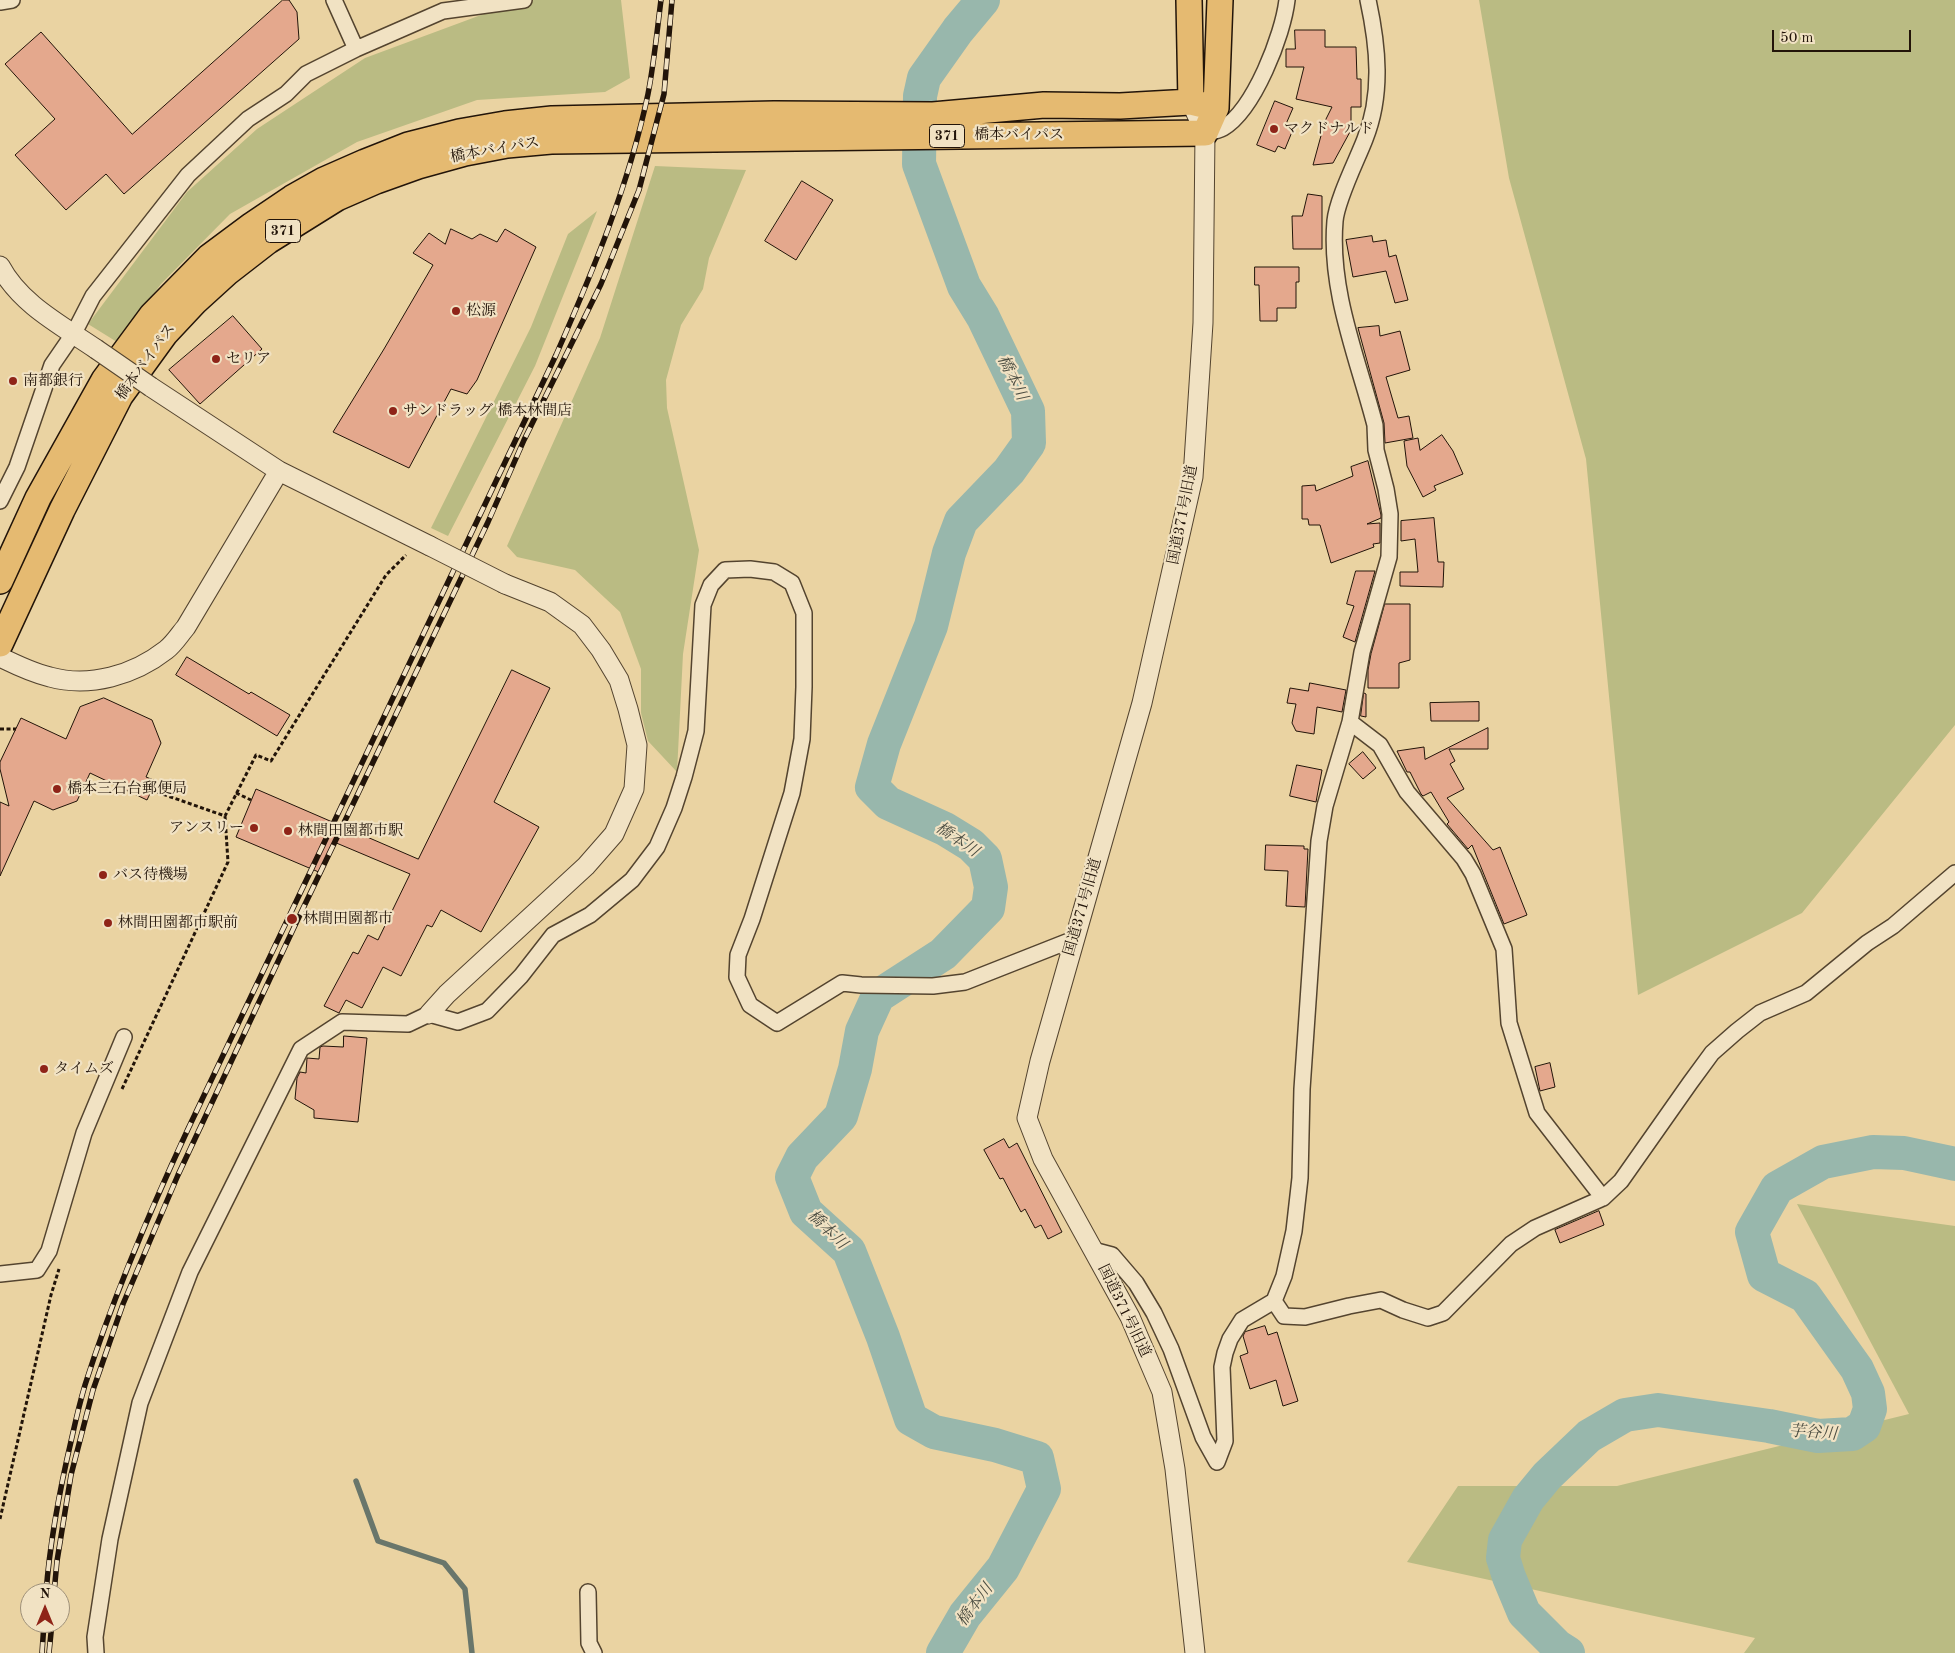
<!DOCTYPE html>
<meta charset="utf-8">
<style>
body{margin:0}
#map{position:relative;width:1955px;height:1653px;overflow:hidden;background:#ead3a2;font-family:"Old Standard TT",serif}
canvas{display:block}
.north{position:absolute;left:20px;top:1583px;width:50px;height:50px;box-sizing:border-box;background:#f1e2c3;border:1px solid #9e9079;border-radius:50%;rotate:0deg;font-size:14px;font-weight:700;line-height:20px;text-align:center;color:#221409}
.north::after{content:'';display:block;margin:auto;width:18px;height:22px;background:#8f2418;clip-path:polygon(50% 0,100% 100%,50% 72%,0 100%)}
.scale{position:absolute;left:1772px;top:30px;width:139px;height:22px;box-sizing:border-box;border:2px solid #221409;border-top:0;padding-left:6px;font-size:15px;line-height:18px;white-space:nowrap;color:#221409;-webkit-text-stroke:4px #f1e2c3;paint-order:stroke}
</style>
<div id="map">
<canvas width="1955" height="1653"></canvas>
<div class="north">N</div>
<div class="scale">50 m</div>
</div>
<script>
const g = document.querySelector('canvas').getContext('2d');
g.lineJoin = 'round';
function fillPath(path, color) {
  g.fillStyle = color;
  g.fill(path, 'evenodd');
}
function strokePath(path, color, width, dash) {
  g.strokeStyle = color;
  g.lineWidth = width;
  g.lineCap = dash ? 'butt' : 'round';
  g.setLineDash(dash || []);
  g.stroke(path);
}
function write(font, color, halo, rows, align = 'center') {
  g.font = font + ' "Old Standard TT","Noto Serif JP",serif';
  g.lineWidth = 4.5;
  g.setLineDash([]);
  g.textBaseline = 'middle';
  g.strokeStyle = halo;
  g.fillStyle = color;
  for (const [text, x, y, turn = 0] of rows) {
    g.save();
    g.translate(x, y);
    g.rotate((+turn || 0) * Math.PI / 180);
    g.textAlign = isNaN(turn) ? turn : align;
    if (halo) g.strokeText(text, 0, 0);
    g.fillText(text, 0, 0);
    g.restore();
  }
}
fillPath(new Path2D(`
 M534 0H621L630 78 605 92 477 100 357 142 230 214 161 284 117 342 88 324 187 192 257 129 365 58 508 5Z
 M1479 0H1955V725L1802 913 1638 995 1586 459 1509 178Z
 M655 166 746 170 709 258 703 289 681 325 666 380 667 408 699 550 683 654 677 772 648 741 641 713V669L620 612 575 570 517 557 507 546 600 338Z
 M597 211 535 366 448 536 431 528 531 327 568 234Z
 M1797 1204 1955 1226V1653H1744L1755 1638 1407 1562 1458 1486H1617L1909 1414Z`), '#babb83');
strokePath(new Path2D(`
 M356 1481 378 1541 444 1563 465 1589 472 1653`), '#69766b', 5.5);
strokePath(new Path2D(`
 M943 1653 965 1615 1003 1568 1044 1489 1037 1458 995 1445 934 1432 911 1419 883 1337 849 1251 806 1212 792 1177 802 1157 841 1116 855 1069 862 1031 878 996 943 954 988 908 991 887 985 859 971 845 945 829 888 803 872 787 884 744 931 626 949 553 961 521 1009 471 1029 443 1028 411 983 317 964 286 919 164 920 96 924 78 958 30 983 0
 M1568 1653 1557 1646 1524 1613 1509 1577 1503 1558 1505 1540 1528 1499 1547 1476 1589 1436 1625 1415 1658 1410 1769 1426 1818 1436 1852 1434 1864 1426 1870 1409 1868 1393 1857 1369 1805 1296 1764 1275 1752 1232 1777 1188 1823 1162 1873 1152 1904 1153 1955 1164`), '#98b7ac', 34);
const building = new Path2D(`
 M283 0H289L297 12 299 39 124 194 106 174 66 210 15 155 55 119 5 64 41 32 132 134Z
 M1295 30H1325V47H1356L1357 79H1361V107H1351V130L1333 163 1313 165 1322 132 1320 131 1332 107 1296 99 1304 67H1286V49H1295Z
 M1275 101 1293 108 1286 124 1294 127 1285 149 1278 146 1275 152 1257 145Z
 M802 181 833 200 796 260 765 241Z
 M1308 194 1322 196V249H1293L1292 216H1302Z
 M451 229 472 239 480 234 497 242 505 229 536 247 477 380 467 394 451 389 409 468 333 432 384 349 433 265 413 253 429 233 445 244Z
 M1372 236 1373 242 1386 240 1389 257 1396 255 1408 300 1395 303 1386 271 1353 277 1346 240Z
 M1255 267H1299V282H1296V308H1277V321H1260L1259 285H1255Z
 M233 316 262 349 200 404 169 370Z
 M1379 326 1380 336 1400 331 1410 370 1386 377 1398 418 1409 416 1413 438 1385 443 1384 423 1358 328Z
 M1442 435 1453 451 1463 474 1434 486 1436 490 1423 497 1407 466 1404 441 1418 438 1420 450Z
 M1368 461 1381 515V518L1367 524 1380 523V543L1373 544 1374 547 1331 563 1320 525H1309L1308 519H1302V486L1315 485 1316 491 1353 476 1351 467Z
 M1434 518 1438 562H1444L1443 587 1400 586V572H1418L1415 539 1401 541V521Z
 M1356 571H1375L1355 642 1343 637 1354 606 1347 604Z
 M1385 604H1410V660L1399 663V688H1368V670L1371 654Z
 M187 657 249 694 251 692 290 715 277 736 176 675Z
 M512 670 550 688 494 802 539 827 481 932 441 910 432 927 427 925 401 976 383 967 362 1008 346 1000 339 1013 324 1006 353 952 358 954 368 935 378 940 410 874 334 842 321 873 236 837 256 789 418 859Z
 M1310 683 1346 690 1342 712 1317 707 1314 734 1296 731 1292 723 1296 704 1287 703 1290 688 1308 691Z
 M1364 693 1366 694V717L1361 716Z
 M104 698 152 720 161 743 146 777 156 781 147 800 90 773 77 801 53 810 34 801 0 876V802L9 806 0 769V762L21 718 66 739 80 707Z
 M1479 702V721H1431L1430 703Z
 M1488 728V749H1449L1455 761 1450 764 1464 789 1447 798 1493 850 1500 847 1527 915 1504 924 1472 845 1468 849 1447 824 1449 822 1431 792 1423 796 1421 794 1410 772H1407L1397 751 1424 747 1425 759Z
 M1363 752 1376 768 1363 779 1349 764Z
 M1297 765 1322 770 1316 802 1290 796Z
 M1266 845 1304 846V849H1308L1305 907 1286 906 1288 871 1265 870Z
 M344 1036 367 1038 358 1122 314 1118V1110L295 1099 297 1078 300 1072 306 1073 307 1058 319 1059 320 1047 323 1046 343 1047Z
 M1550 1063 1555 1087 1540 1091 1535 1067Z
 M1004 1139 1009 1148 1017 1143 1062 1232 1048 1239 1041 1225 1035 1228 1025 1209 1021 1212 1003 1178 1000 1179 984 1150Z
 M1599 1211 1604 1225 1560 1243 1555 1230Z
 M1265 1326 1268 1335 1277 1332 1298 1401 1283 1406 1276 1380 1250 1389 1240 1356 1248 1353 1243 1336 1245 1332Z`);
fillPath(building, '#e4a88d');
strokePath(building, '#221409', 1);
const minor = new Path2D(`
 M334 0 356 49
 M0 2 12 0
 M1205 133C1210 132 1218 131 1223 128 1254 110 1283 35 1287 0
 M0 501 17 467 52 365 74 333 93 296 188 175 248 119 286 94 306 74 356 49 443 11 524 0
 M1350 722 1380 745 1407 792 1464 859 1473 874 1504 949 1509 1023 1537 1113 1603 1198
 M1093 1250 1112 1255 1136 1283 1154 1313 1171 1349 1203 1437 1217 1462 1225 1441 1222 1367 1225 1353 1230 1339 1242 1320 1274 1301 1284 1276 1294 1231 1300 1178 1302 1089 1319 841 1325 806 1350 722 1362 652 1389 557 1390 514 1386 489 1376 450 1375 425C1358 359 1329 291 1335 221 1337 199 1357 160 1365 139 1383 94 1378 46 1368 0
 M0 1274 37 1270 49 1251 84 1133 124 1037
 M1274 1301 1284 1316 1305 1317 1349 1306 1381 1300 1403 1310 1428 1318 1443 1313 1511 1244 1535 1228 1603 1198 1621 1181 1690 1083 1712 1053 1737 1031 1760 1013 1806 993 1867 943 1893 926 1955 873
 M588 1592 589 1643 594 1653
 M96 1653 95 1637 110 1539 140 1403 190 1272 301 1049 342 1022 408 1024 429 1014 458 1022 487 1011 521 976 553 935 590 915 632 880 657 847 674 808 684 777 696 731 703 605 711 585 725 570 750 569 774 572 792 583 804 613V687L802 739 792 793 752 919 738 955 737 977 750 1005 777 1023 842 983 861 985 933 986 965 982 1074 939`);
const tertiary = new Path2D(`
 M1191 102 1205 133 1203 323 1193 477 1142 703 1040 1061 1027 1118 1043 1159 1130 1317 1162 1392 1175 1469 1195 1653
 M0 266C20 304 61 325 96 349
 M151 387 279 471 430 546
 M0 657C16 665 33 673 50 677 90 688 134 675 166 650 174 644 180 634 186 627L279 471
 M429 1014 447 994 586 866 614 834 634 789 637 745 628 709 619 680 601 650 582 625 550 602 505 584`);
const trunk = new Path2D(`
 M1189 0 1191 102
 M0 581 38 498 104 380 152 315 209 257 252 225 292 198 324 180 365 162 408 145 459 132 505 124 552 119 774 114 933 115 1044 105 1120 106 1191 102 1216 108
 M0 644 62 510 120 396 165 334 195 302 228 272 268 241 337 198 376 181 418 166 465 153 507 145 551 141 1205 133 1216 108 1220 0`);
strokePath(minor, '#54442f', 18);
strokePath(tertiary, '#54442f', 21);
strokePath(trunk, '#221409', 28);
strokePath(new Path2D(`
 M0 729H16
 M151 790 225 816 256 755 271 761 386 575 406 555
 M236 793 251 800
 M122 1089 228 862 225 816
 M0 1519 51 1295 59 1269`), '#221409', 3, [4, 2.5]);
strokePath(minor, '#f1e2c3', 15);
strokePath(tertiary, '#f1e2c3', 19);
strokePath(trunk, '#e5ba71', 25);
const rail = new Path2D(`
 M46 1593C50 1540 60 1488 72 1437 76 1419 80 1402 85 1385 113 1297 149 1213 188 1129L556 355C593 271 629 185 648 94 654 63 657 31 661 0
 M54 1593 57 1561 71 1475 93 1390 123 1304 178 1175 297 921 488 522 524 440 601 284 639 190 664 94 672 0
 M42 1653 44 1623
 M49 1653 52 1623`);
strokePath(rail, '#221409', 5.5);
strokePath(rail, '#f1e2c3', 4, [11]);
const tertiaryBridge = new Path2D(`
 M96 349 151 387
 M430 546 505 584`);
strokePath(tertiaryBridge, '#54442f', 21, []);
strokePath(tertiaryBridge, '#f1e2c3', 19);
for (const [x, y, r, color] of [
 [1274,129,5,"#8f2418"],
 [456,311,5,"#8f2418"],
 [216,359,5,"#8f2418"],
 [13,381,5,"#8f2418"],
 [393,411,5,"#8f2418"],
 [57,789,5,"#8f2418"],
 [254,828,5,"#8f2418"],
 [288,831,5,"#8f2418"],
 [103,875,5,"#8f2418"],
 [292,919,6,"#8f2418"],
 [108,923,5,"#8f2418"],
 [44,1069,5,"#8f2418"]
]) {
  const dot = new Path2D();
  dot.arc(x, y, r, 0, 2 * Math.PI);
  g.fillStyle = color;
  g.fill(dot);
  strokePath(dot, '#f1e2c3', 2);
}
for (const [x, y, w] of [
 [947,136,35],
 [283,231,35]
]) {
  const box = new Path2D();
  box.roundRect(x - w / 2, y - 11.5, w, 23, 4);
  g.fillStyle = '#f1e2c3';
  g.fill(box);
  strokePath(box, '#221409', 1);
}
write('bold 14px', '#221409', null, [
 ["371",947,136],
 ["371",283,231]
]);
write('15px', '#221409', '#f1e2c3', [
 ["マクドナルド",1284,129],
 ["松源",466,311],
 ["セリア",226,359],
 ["南都銀行",23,381],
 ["サンドラッグ 橋本林間店",403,411],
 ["橋本三石台郵便局",67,789],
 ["アンスリー",244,828,"right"],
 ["林間田園都市駅",298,831],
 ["バス待機場",113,875],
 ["林間田園都市",303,919],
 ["林間田園都市駅前",118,923],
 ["タイムズ",54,1069]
], 'left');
write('15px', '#221409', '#f1e2c3', [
 ["橋本バイパス",1019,135],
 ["橋本バイパス",495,150,-10],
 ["橋本バイパス",146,362,-54],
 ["国道371号旧道",1183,515,-79],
 ["国道371号旧道",1083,907,-74],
 ["国道371号旧道",1124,1311,64]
]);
write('italic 16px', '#4b4d42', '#f1e2c3', [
 ["橋本川",1012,378,64],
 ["橋本川",957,840,34],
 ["橋本川",827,1230,44],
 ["芋谷川",1813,1433,4],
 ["橋本川",975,1605,-53]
]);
</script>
